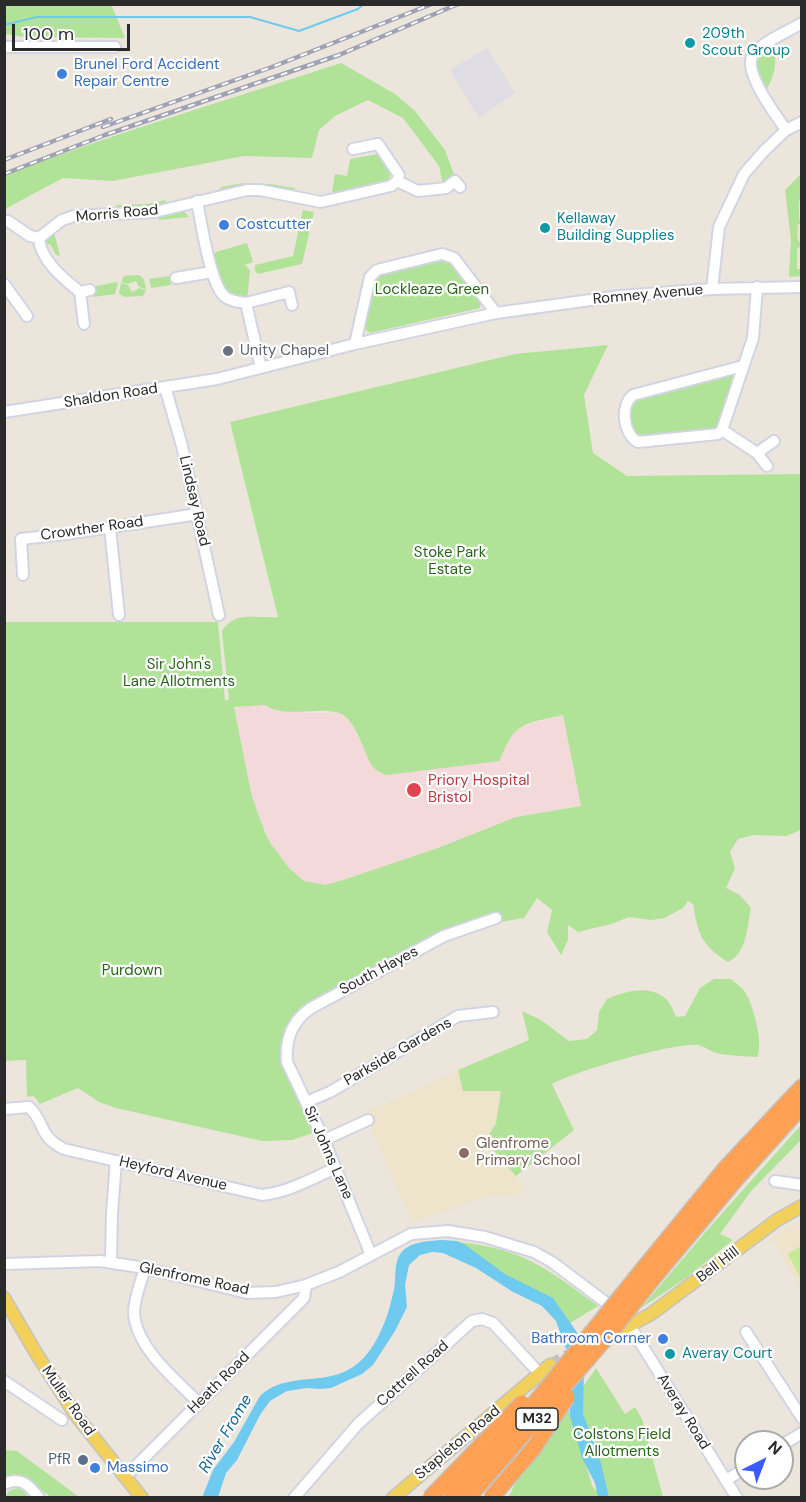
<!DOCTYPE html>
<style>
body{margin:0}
#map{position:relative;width:806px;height:1502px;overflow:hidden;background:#ece5dc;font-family:"DM Sans",sans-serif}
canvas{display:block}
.frame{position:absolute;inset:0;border:6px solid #2a2a2a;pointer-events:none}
.north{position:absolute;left:734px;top:1430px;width:60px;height:60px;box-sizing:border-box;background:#fff;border:2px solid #aaa;border-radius:50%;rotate:42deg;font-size:16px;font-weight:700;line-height:24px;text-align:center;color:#2a2a2a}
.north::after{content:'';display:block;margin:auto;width:21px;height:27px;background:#3b5bfa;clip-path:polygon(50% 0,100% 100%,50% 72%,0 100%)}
.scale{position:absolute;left:12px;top:24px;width:118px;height:27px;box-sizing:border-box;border:3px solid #2a2a2a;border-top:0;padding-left:8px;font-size:18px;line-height:21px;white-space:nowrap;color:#2a2a2a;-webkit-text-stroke:4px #fff;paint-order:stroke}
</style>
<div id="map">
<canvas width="806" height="1502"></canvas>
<div class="frame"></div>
<div class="north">N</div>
<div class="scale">100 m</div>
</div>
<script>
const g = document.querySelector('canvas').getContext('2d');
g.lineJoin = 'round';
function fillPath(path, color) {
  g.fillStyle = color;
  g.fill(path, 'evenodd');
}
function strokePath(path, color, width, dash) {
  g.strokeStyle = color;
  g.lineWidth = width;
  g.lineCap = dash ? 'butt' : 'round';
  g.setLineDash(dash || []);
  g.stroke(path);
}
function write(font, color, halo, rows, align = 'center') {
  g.font = font + ' "DM Sans",sans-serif';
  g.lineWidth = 4.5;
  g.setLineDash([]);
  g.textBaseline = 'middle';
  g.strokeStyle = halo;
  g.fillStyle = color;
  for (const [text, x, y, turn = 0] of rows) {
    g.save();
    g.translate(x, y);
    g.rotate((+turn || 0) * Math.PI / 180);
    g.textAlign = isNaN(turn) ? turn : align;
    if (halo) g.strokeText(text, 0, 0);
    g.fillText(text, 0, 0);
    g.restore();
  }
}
fillPath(new Path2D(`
 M487 48 515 93 479 118 450 70Z`), '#dfdce4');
fillPath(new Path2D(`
 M801 174V276L789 277 791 240 785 190Z
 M529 1040 574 1130 516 1176 524 1187 514 1197 496 1195 474 1200 446 1211 420 1219 413 1224 364 1113Z
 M801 1222V1290L771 1237Z`), '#eee3cb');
fillPath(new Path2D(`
 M265 705 271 708 302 713H340L350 721 374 769 500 761 507 742 520 727 563 715 581 806 516 817 438 848 343 880 325 885 304 881 289 868 271 844 252 798 234 707Z`), '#f3d9da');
fillPath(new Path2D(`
 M111 4 125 38 24 37 5 34V5Z
 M773 47C778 66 774 75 765 93 752 70 750 62 773 47Z
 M341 63 395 94 415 111 445 150 455 177 443 185 439 166 403 118 368 100 335 116 319 130 312 158 244 156 113 181 63 178 5 209V175C115 133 228 100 341 63Z
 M378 154 391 173 387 182 345 192 343 194 332 192 335 174 347 176 350 159Z
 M801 174V201H799V220H801V224H798L797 236 799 242H801V247L797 248V269H801V276L789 277 791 240 785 190Z
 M243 183 270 184 295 188 294 192 243 186 219 192 221 187Z
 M165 200 168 204 141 209H117L116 205 147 204Z
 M182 209 189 217 159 220 158 216Z
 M303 210 314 212 302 264 258 274 255 271V265L293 256Z
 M54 232 60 256 56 255 50 244 45 245 46 239Z
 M247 243 253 262 245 265 250 270 247 300C216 290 220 286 212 256L216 252Z
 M442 260 451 262 479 297 481 303 480 308 370 333 365 329 375 277 381 274Z
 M139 275 144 279 146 289 139 287 136 281 128 284 121 282 124 276Z
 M169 276 171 285 151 288 149 279Z
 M116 282 118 283 115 294 93 297 92 287Z
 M121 283 128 285 132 292 139 288 146 290 143 296 124 297 119 293Z
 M608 345 584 395 593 453 627 476 801 474V830L786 836 754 835 738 839 730 852 735 868 726 888 740 895 751 908C747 927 747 953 728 962 701 945 698 934 693 904L688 901 683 908 664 918 651 920 629 917 611 924 578 932 568 925V940L561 955 547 932 552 910 537 898 524 918 500 922 487 917 302 1009 291 1018 287 1026 282 1037V1055L316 1132 292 1140 262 1141 116 1108 99 1102 78 1088 40 1104 34 1096 27 1097 26 1060 5 1061V622H218L225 700H229L222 631C234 610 258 619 278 617L230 422 515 354ZM265 705C287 719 317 706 339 713 357 719 363 754 374 768 376 771 382 773 386 775L500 761C514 721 525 724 563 715L581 806 516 817 438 848 343 880 325 885 304 881 289 868 271 844 265 832 252 797 234 707Z
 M734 373 735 376 717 429 712 431 642 435C628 431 628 412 633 400Z
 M714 979H731C735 983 742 987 745 992 753 1003 764 1045 757 1057 743 1056 730 1056 716 1053 710 1051 705 1047 699 1045 677 1041 572 1072 552 1084L574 1130 516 1176 485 1140 496 1124 501 1091H463L458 1070 529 1040 522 1011 541 1020 569 1041 587 1039 597 1030 599 1012 607 999C626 991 650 984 667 1000 671 1004 674 1012 676 1017L685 1016 700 988Z
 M801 1125V1140L751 1191 720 1234 733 1240 686 1278 641 1308 708 1229Z
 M459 1242C524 1249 546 1268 598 1306L570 1323 555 1301 505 1274Z
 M596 1368 625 1414 635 1407 642 1419 663 1497H609L583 1413 582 1388Z
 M567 1404 593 1488 597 1491 599 1497 508 1498 519 1476Z
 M4 1450 17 1451 79 1497H52C32 1487 32 1469 5 1477Z
 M17 1488 23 1490 28 1497H5L9 1491Z`), '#b0e398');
fillPath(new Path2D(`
 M801 1246V1279L788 1254Z`), '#c4ea94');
fillPath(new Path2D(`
 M442 1240 457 1241 464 1244 505 1274 553 1298 576 1331 580 1339 584 1367 583 1413 600 1460 609 1497H598L595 1483 582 1458 570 1416 567 1351 556 1321 542 1306 513 1292 476 1268 443 1253 432 1252 420 1255 409 1265 405 1285 407 1307 395 1331 373 1365 362 1374 331 1388 320 1389 307 1388 287 1391 270 1401 260 1415 237 1460 226 1473 218 1497 202 1498 213 1470 234 1442 260 1396C290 1367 336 1393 367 1354 376 1344 384 1325 388 1313 390 1306 392 1298 394 1290 397 1276 392 1258 406 1248 416 1241 430 1241 442 1240Z`), '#6ecaef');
strokePath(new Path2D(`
 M4 25 37 17H250L299 31 358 9 364 4`), '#6ecaef', 2);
strokePath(new Path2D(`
 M550 1365 576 1351`), '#c5c0b8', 12, [12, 6]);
const minor = new Path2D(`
 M4 47H115
 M786 130C776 115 740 69 754 53 766 40 787 32 802 23
 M353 149 378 144 399 175 397 181
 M397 181 418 191 446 188 455 181 460 187
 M197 201C201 222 210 283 224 296 230 301 238 302 246 303L261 368
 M4 221H8L30 236 39 238
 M176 278 212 272
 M4 284 27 316
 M712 289 719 227 744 174 764 151 786 130 802 122
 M90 290 80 292C64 279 40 260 39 238L62 220 74 216 155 212 247 190H260L321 202 391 186 397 181
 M80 292 84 324
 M246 303 289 292 292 305
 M355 344 370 277 377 270 442 254 454 258 496 313
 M743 366 633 395C620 406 623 434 638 442L718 434 722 430 753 338 757 287
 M165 387 182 446 219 615
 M4 412 217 379 355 344 496 313 620 296 712 289 802 287
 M722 430 757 453 767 466
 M757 453 774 441
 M110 528 119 615
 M23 575 21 539 66 534 198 514
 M306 1102 330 1092 458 1016 493 1012
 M4 1109 29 1107C46 1123 37 1135 64 1149L262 1195C289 1192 311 1179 336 1168
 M324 1140 368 1120
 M775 1181 802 1185
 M371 1255 324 1140 287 1062C285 1039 292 1021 311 1008L444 936 496 918
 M111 1262 112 1213 116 1161
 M4 1264 100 1261 145 1268 247 1293 276 1292 306 1285 339 1272 411 1234 448 1231 485 1237 534 1252 552 1262 617 1311
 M145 1268C141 1282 134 1299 134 1313 136 1348 177 1381 199 1403
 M630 1326 737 1498
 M746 1332 802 1418
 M4 1381 62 1420
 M782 1445 802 1433
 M125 1477 304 1298 306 1285
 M726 1480 746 1468
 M4 1484C21 1476 29 1485 39 1498
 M294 1498 358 1424 472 1321 482 1319 493 1323 540 1374`);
const major = new Path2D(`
 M4 1298 36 1353 75 1414 142 1498
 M623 1329 651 1314 777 1220 802 1206
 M393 1498 550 1365`);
const highway = new Path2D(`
 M644 1268 725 1169 802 1087
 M655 1276 737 1178 802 1106`);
strokePath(minor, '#d1d4e3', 14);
strokePath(major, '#c3c3c3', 15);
strokePath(highway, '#c3c3c3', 18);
strokePath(minor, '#fff', 10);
strokePath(major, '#f1d15c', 12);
strokePath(highway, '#fea155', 15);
const rail = new Path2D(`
 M103 127 272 67 432 4
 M4 160 111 119
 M4 174 105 135 339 55 458 4`);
strokePath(rail, '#9fa1b4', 4.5);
strokePath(rail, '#fff', 2, [7]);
const highwayBridge = new Path2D(`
 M430 1498 522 1403
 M451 1498 526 1414 644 1268
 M468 1498 605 1339 655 1276
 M491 1498 533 1449 567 1397`);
strokePath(highwayBridge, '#c3c3c3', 18, []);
strokePath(highwayBridge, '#fea155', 15);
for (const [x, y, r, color] of [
 [690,43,6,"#0f9aa8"],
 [62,74,6,"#3f7fe0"],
 [224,225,6,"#3f7fe0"],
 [545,228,6,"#0f9aa8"],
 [228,351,6,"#6b7280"],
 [414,790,8,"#e0444e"],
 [464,1153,6,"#8d6e63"],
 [663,1339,6,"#3f7fe0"],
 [670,1354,6,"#0f9aa8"],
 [83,1460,6,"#5c6f8a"],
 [95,1468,6,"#3f7fe0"]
]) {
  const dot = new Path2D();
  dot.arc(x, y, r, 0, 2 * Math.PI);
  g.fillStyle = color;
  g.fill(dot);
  strokePath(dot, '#fff', 2);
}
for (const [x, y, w] of [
 [537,1419,42]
]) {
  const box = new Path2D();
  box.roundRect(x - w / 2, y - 11, w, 22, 4.5);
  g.fillStyle = '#fff';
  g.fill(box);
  strokePath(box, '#2a2a2a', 1.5);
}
write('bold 14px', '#2a2a2a', null, [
 ["M32",537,1419]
]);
write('15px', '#0d838f', '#fff', [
 ["209th",702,34],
 ["Scout Group",702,51],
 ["Kellaway",557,219],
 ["Building Supplies",557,236],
 ["Averay Court",682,1354]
], 'left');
write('15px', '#366cbe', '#fff', [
 ["Brunel Ford Accident",74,65],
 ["Repair Centre",74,82],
 ["Costcutter",236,225],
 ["Bathroom Corner",651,1339,"right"],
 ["Massimo",107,1468]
], 'left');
write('15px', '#2a2a2a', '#fff', [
 ["Morris Road",117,214,-5],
 ["Romney Avenue",648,295,-5],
 ["Shaldon Road",111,396,-9],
 ["Lindsay Road",194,501,77],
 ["Crowther Road",92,529,-8],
 ["South Hayes",379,971,-28],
 ["Parkside Gardens",398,1052,-30],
 ["Sir Johns Lane",328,1153,66],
 ["Heyford Avenue",173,1174,13],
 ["Bell Hill",718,1265,-37],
 ["Glenfrome Road",194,1279,12],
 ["Cottrell Road",413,1374,-42],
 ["Heath Road",219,1383,-45],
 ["Muller Road",68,1401,55],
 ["Averay Road",683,1412,58],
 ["Stapleton Road",458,1443,-40]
]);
write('15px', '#28671a', '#fff', [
 ["Lockleaze Green",432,290],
 ["Stoke Park",450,553],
 ["Estate",450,570],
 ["Sir John's",179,665],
 ["Lane Allotments",179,682],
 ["Purdown",132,971],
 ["Colstons Field",622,1435],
 ["Allotments",622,1452]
]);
write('15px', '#5b616d', '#fff', [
 ["Unity Chapel",240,351]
], 'left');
write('15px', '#be3a42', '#fff', [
 ["Priory Hospital",428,781],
 ["Bristol",428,798]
], 'left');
write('15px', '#785e54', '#fff', [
 ["Glenfrome",476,1144],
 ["Primary School",476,1161]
], 'left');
write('15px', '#4e5e75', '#fff', [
 ["PfR",71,1460]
], 'right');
write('italic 16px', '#0d679b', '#fff', [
 ["River Frome",226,1434,-59]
]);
</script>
